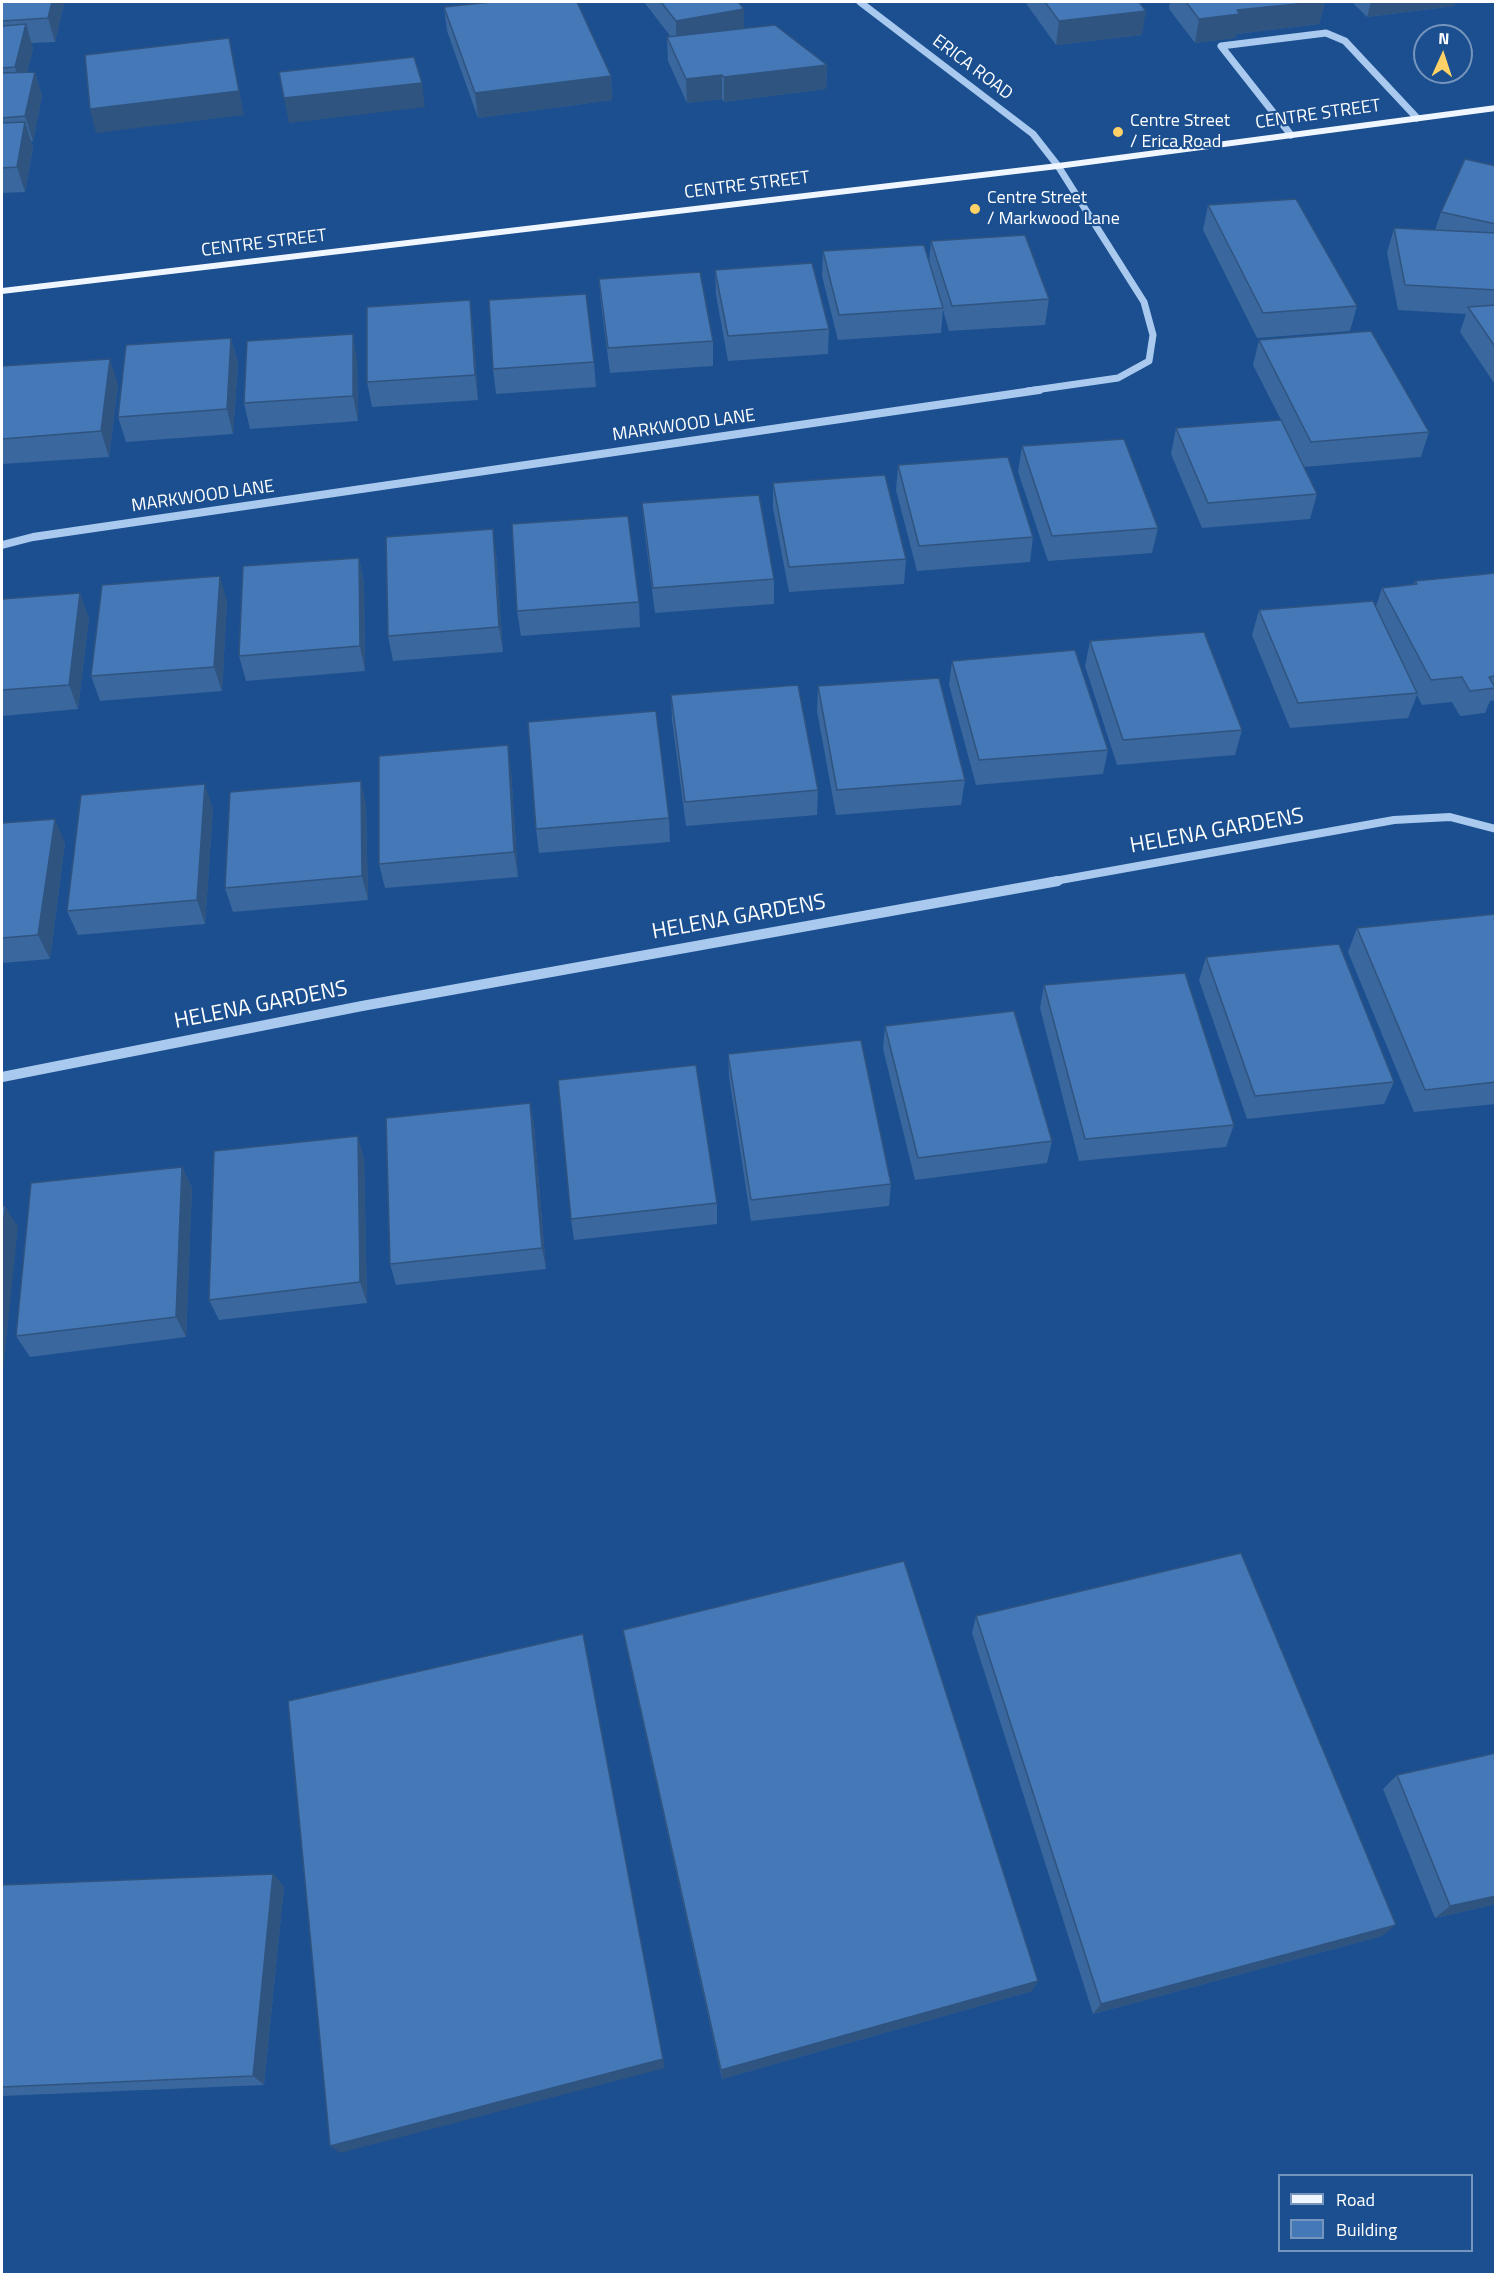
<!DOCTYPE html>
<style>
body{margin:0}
#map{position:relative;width:1497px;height:2276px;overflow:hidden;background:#1b4f8f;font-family:"Titillium Web",sans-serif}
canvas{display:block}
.frame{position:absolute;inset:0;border:3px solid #fff;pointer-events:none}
.legend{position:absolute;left:1278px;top:2174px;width:195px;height:78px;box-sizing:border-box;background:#1b4f8f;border:2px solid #7695bc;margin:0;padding:8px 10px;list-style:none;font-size:18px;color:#fff}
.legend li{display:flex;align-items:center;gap:12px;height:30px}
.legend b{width:30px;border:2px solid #7695bc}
.north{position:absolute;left:1413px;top:24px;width:60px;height:60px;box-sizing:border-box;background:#1b4f8f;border:2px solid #7695bc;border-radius:50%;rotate:3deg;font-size:16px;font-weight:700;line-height:24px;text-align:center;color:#fff}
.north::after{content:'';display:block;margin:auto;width:21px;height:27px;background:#ffd166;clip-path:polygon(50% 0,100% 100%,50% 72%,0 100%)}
</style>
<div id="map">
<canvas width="1497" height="2276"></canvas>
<div class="frame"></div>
<ul class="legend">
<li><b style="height:8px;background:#f0f6ff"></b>Road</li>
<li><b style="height:16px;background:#4478b7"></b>Building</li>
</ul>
<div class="north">N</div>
</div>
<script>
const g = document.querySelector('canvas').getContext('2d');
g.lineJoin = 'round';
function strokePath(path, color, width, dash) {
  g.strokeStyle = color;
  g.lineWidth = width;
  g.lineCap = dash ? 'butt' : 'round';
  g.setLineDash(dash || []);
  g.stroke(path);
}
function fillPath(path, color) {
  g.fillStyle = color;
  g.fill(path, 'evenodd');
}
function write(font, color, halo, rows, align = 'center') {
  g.font = font + ' "Titillium Web",sans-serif';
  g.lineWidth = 4.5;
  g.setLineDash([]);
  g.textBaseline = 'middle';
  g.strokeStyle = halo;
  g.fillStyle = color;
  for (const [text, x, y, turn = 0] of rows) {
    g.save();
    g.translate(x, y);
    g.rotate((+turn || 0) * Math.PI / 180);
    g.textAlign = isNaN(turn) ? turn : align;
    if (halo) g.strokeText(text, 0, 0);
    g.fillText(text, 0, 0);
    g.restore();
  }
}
strokePath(new Path2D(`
 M860 2 1033 134 1058 166 1144 302 1153 335 1149 361 1118 378 1028 391
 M1291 135 1221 46 1326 33 1345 41 1417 118`), '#a9c9ee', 7);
strokePath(new Path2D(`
 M2 545 33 537 1039 390
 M1049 882 1394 820 1450 817 1496 829`), '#a9c9ee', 8);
strokePath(new Path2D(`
 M2 1077 362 1006 1058 881`), '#a9c9ee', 10);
fillPath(new Path2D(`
 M1496 105V111L1058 169 2 294V288L1058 163Z`), '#f0f6ff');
fillPath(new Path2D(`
 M2 2H63L64 3 55 42 31 43 33 48 27 72H35L42 96 33 141H31L33 147 25 192 2 193Z
 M644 2H738L744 29 827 65 826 89 724 102 722 99 687 103 668 61 667 37H671Z
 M1025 2H1139L1142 35 1056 45Z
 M1170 2H1325L1319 24 1236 34 1235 38 1195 43 1169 9Z
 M1352 2H1455L1454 6 1367 17Z
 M444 7 611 76 612 100 478 118 447 31Z
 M1496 166V386L1460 332 1466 314 1398 310 1387 253 1394 228 1435 230 1441 212Z
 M1208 205 1357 306 1350 331 1257 338 1203 230Z
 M931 241 1049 299 1045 325 949 331 943 310 941 333 838 340 822 276 823 251 929 263Z
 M715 270 829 329 828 354 728 361 716 295Z
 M599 279 713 341V366L610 373 601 304Z
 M473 325 478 400 372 407 367 382Z
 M231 338 238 363 233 434 126 442 118 417Z
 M1259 340 1429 432 1421 457 1304 467 1317 494 1310 519 1202 528 1171 454 1176 428 1281 420 1253 365Z
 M357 360 358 421 250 429 244 403Z
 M594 362 596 387 496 394 493 369Z
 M2 366 118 384 109 457 2 464Z
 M1022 446 1158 528 1152 553 1048 561 1018 472Z
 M898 465 1033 537 1030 562 917 571 896 490Z
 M773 483 906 559 904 584 789 592 773 508Z
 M642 503 774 579V604L655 613 644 528Z
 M496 554 503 652 393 661 388 636Z
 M359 558 364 583 365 671 246 681 239 656Z
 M1496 573V700L1490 701 1485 713 1460 716 1452 702 1422 705 1417 695 1408 718 1290 728 1252 635 1259 610 1376 606 1382 588 1414 584 1415 581Z
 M2 599 89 618 78 709 2 716Z
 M227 601 222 691 100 701 91 676Z
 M639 602 640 627 521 636 517 611Z
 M1090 641 1242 730 1235 755 1117 765 1085 666Z
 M952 661 1108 750 1103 774 976 785 949 685Z
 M818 686 965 780 961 805 836 815 817 711Z
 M671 695 818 790 817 815 686 826 672 720Z
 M511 770 518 877 385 888 379 864Z
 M366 805 368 900 233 912 225 888Z
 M213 809 205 924 78 935 67 911Z
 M669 818 670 842 539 853 536 829Z
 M2 823 65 843 50 959 2 963Z
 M1496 914V1104L1414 1112 1348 952 1357 928Z
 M1206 957 1394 1082 1384 1104 1247 1119 1199 980Z
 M1044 985 1234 1125 1226 1147 1079 1161 1040 1008Z
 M885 1026 1052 1141 1047 1163 915 1180 883 1049Z
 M728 1054 891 1184 889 1206 751 1221 729 1077Z
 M530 1103 534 1125 546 1269 396 1285 390 1264Z
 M364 1158 367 1303 219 1320 209 1300Z
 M182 1167 192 1188 186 1337 30 1357 16 1336Z
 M717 1203V1224L574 1240 571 1219Z
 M976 1616 1382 1936 1093 2014 972 1633Z
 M623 1630 1032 1991 722 2079 626 1646Z
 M1397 1775 1496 1904 1435 1918 1383 1789Z
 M273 1874 284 1887 264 2085 2 2096V1885Z`), '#3a679d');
fillPath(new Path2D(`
 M52 2H63L64 3 55 42 48 18Z
 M1316 2H1325L1319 24 1236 34 1235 38 1195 43 1199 19 1237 10Z
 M1371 2H1455L1454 6 1367 17Z
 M744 9V33L676 45V21Z
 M1146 11 1142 35 1056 45 1059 21Z
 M26 24 33 48 23 91 15 67Z
 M229 38 244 115 96 133 90 109Z
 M827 65 826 89 724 102V77Z
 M35 72 42 96 33 141 25 116Z
 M722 75V99L687 103 686 79Z
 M611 76 612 100 478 118 475 93Z
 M422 83 425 107 289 123 284 98Z
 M25 122 33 147 25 192 17 167Z
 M470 300 473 325 478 400 475 375Z
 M353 334 357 360 358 421 353 396Z
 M231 338 238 363 233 434 227 409Z
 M110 359 118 384 109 457 101 431Z
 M493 529 496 554 503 652 499 627Z
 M359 558 364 583 365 671 360 646Z
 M220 576 227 601 222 691 214 667Z
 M80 593 89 618 78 709 69 685Z
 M508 745 511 770 518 877 514 852Z
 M361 781 366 805 368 900 362 876Z
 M205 784 213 809 205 924 197 900Z
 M55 819 65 843 50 959 38 935Z
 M530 1103 534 1125 546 1269 542 1248Z
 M358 1136 364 1158 367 1303 360 1282Z
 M182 1167 192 1188 186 1337 176 1317Z
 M5 1206 18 1227 2 1381V1238Z
 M586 1650 665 2068 340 2153 330 2146Z
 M273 1874 284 1887 264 2085 253 2076Z
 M1496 1896V1904L1435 1918 1450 1906Z
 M1396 1925 1382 1936 1093 2014 1101 2004Z
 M1038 1981 1032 1991 722 2079 721 2070Z`), '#305480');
const building = new Path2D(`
 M2 2H52L48 18 2 21Z
 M492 2H577L611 76 475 93 444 7Z
 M661 2H738L744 9 676 21Z
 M1045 2H1139L1146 11 1059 21Z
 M1186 2H1316L1237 10 1240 14 1199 19Z
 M26 24 15 67 2 68V26Z
 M775 25 827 65 724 77 722 75 686 79 667 37Z
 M229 38 239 91 90 109 85 55Z
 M414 57 422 83 284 98 279 72Z
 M35 72 25 116 2 118V73Z
 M25 122 17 167 2 168V123Z
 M1465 159 1496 166V224L1441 212Z
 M1296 199 1357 306 1263 313 1208 205Z
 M1394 228 1496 233V290L1405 285Z
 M1025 235 1049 299 952 306 931 241Z
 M924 245 943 308 839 315 823 251Z
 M812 263 829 329 728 336 715 270Z
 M700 272 713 341 608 348 599 279Z
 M586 294 594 362 493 369 489 300Z
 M470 300 475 375 367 382V307Z
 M1496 305V348L1468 307Z
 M1371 331 1429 432 1311 442 1259 340Z
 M353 334V396L244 403 247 341Z
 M231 338 227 409 118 417 126 345Z
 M110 359 101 431 2 439V366Z
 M1281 420 1317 494 1208 503 1176 428Z
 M1124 439 1158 528 1052 536 1022 446Z
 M1008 457 1033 537 919 546 898 465Z
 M885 475 906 559 789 567 773 483Z
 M759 495 774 579 653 588 642 503Z
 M628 516 639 602 517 611 512 524Z
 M493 529 499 627 388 636 386 537Z
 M359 558 360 646 239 656 243 566Z
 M1496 573V676L1489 677 1495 688 1470 691 1462 677 1431 680 1382 588 1417 584 1415 581Z
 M220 576 214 667 91 676 102 585Z
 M80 593 69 685 2 690V599Z
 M1373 601 1417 693 1298 703 1259 610Z
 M1204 632 1242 730 1123 740 1090 641Z
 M1075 650 1108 750 979 760 952 661Z
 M939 678 965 780 837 790 818 686Z
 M798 685 818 790 685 802 671 695Z
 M656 711 669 818 536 829 528 722Z
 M508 745 514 852 379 864V756Z
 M361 781 362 876 225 888 230 792Z
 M205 784 197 900 67 911 81 795Z
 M55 819 38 935 2 938V823Z
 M1496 914V1082L1425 1090 1357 928Z
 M1339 944 1394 1082 1255 1096 1206 957Z
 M1185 973 1234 1125 1085 1139 1044 985Z
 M1014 1011 1052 1141 918 1158 885 1026Z
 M861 1040 891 1184 751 1200 728 1054Z
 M696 1065 717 1203 571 1219 558 1080Z
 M530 1103 542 1248 390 1264 386 1118Z
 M358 1136 360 1282 209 1300 214 1151Z
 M182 1167 176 1317 16 1336 31 1183Z
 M2 1206H5L2 1238Z
 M1241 1553 1396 1925 1101 2004 976 1616Z
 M904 1561 1038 1981 721 2070 623 1630Z
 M583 1634 663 2059 330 2146 288 1701Z
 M1496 1753V1896L1450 1906 1397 1775Z
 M273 1874 253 2076 2 2087V1885Z`);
fillPath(building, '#4478b7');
strokePath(building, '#305480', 1.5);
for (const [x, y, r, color] of [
 [1118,132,6,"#ffd166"],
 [975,209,6,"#ffd166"]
]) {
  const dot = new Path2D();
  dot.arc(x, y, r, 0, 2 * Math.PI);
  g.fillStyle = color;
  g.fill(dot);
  strokePath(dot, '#1b4f8f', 2);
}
write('18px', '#fff', '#1b4f8f', [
 ["ERICA ROAD",972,68,37],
 ["CENTRE STREET",1318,115,-8],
 ["CENTRE STREET",747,186,-7],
 ["CENTRE STREET",264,244,-7],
 ["MARKWOOD LANE",684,426,-8],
 ["MARKWOOD LANE",203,497,-8]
]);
write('18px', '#fff', '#1b4f8f', [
 ["Centre Street",1130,122],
 ["/ Erica Road",1130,143],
 ["Centre Street",987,199],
 ["/ Markwood Lane",987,220]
], 'left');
write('22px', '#fff', '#1b4f8f', [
 ["HELENA GARDENS",1217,832,-10],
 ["HELENA GARDENS",739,918,-10],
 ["HELENA GARDENS",261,1006,-11]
]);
</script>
